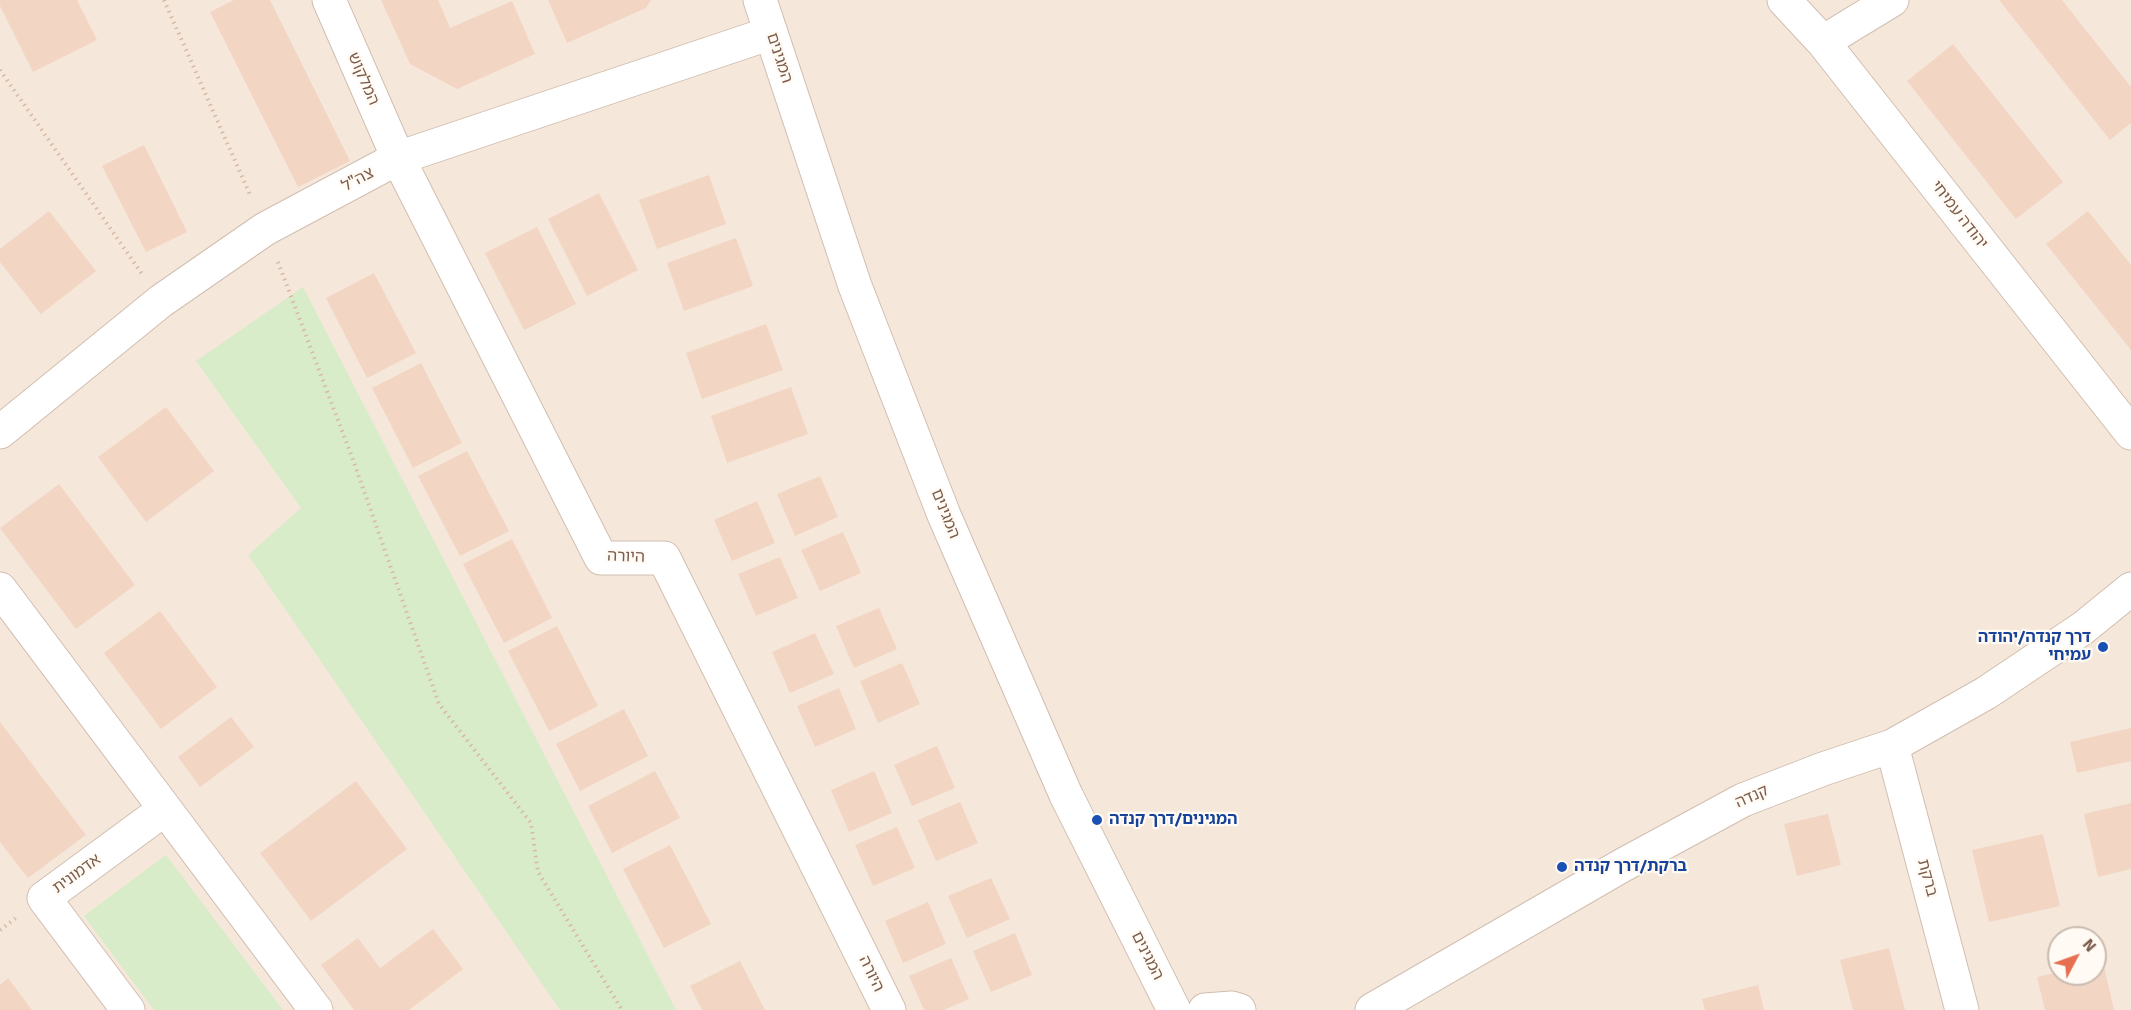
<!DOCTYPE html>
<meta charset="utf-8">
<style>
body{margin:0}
#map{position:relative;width:2131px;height:1010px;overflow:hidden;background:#fdf6ec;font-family:Signika,sans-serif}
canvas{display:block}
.north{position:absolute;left:2047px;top:926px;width:60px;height:60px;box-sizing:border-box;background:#fffaf3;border:2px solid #cabbb1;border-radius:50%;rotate:49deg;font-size:16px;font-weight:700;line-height:24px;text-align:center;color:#7a5c4d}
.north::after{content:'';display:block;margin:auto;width:21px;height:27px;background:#e76f51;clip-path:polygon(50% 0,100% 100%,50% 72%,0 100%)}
</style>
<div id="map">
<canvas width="2131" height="1010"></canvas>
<div class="north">N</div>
</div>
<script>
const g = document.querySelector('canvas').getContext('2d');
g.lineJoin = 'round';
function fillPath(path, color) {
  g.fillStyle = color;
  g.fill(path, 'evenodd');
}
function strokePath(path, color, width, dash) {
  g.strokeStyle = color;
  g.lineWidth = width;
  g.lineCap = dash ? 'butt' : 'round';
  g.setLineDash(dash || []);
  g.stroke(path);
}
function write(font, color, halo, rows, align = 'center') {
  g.font = font + ' Signika,"Noto Sans Hebrew",sans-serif';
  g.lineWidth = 4.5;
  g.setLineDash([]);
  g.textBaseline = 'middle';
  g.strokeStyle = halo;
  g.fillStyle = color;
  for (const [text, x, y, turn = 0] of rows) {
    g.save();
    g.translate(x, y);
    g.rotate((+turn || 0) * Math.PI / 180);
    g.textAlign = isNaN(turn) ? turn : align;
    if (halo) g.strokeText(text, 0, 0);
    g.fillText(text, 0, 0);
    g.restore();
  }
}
fillPath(new Path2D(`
 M0 0H2131V1010H0ZM2059 938H2095V974H2059Z`), '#f5e8da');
fillPath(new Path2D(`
 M303 287 676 1010H560L248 555 301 508 196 361Z
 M166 855 283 1010H154L84 916Z`), '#d8ecc9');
fillPath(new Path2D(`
 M0 0H77L97 40 33 72 0 6Z
 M234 0H270L350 161 298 187 210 12Z
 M381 0H438L450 28 512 1 535 54 457 89 410 64Z
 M548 0H651L646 8 567 43Z
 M1999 0H2062L2131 87V123L2110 140Z
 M1953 44 2063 182 2016 219 1907 81Z
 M144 145 187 232 146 252 102 166Z
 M709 175 726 224 657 249 639 200Z
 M599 193 638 270 587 296 548 219Z
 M49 211 96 271 41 314 0 262V249Z
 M2088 211 2131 265V350L2046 244Z
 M537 227 576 304 524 330 485 253Z
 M736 238 753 286 684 311 667 263Z
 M374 273 416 353 367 378 326 298Z
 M766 324 783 370 702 399 686 353Z
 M421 363 462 443 413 468 372 388Z
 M791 387 808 434 727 463 711 416Z
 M166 407 214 471 146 522 98 457Z
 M467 451 509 531 460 556 418 476Z
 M820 476 838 517 795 536 777 494Z
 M59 484 135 585 76 629 0 528Z
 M757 501 775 543 732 561 714 520Z
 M843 532 861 573 820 591 801 550Z
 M512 539 552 618 504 643 463 564Z
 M780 557 798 598 756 616 738 574Z
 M879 608 897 649 854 668 836 626Z
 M160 611 217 687 161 729 104 653Z
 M557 626 598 706 549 731 508 651Z
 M815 633 834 674 790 693 772 652Z
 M902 663 920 704 878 723 860 681Z
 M839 688 856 729 815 747 797 706Z
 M624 709 648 756 580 791 556 744Z
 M231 717 254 747 200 787 178 757Z
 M0 722 86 835 28 878 0 842Z
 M2131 728V761L2077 773 2070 742Z
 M937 746 955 788 912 806 894 765Z
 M655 771 680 818 612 853 588 806Z
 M874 771 892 813 849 832 831 790Z
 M356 781 407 849 311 921 260 853Z
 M960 802 978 843 936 861 918 820Z
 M2131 803V869L2098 877 2084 814Z
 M1828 814 1841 865 1797 876 1784 824Z
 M897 827 915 868 873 886 855 845Z
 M2043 834 2060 906 1989 922 1972 850Z
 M670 845 711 924 664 948 623 869Z
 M991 878 1010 919 967 938 948 896Z
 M928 902 946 944 903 963 885 921Z
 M433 929 463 969 409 1010H354L321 965 358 938 380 968Z
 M1015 933 1032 975 991 992 973 951Z
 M1889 948 1905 1010H1853L1840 960Z
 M951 958 969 999 944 1010H924L909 976Z
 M740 961 765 1010H702L690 986Z
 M2103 962 2114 1010H2045L2037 977 2059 972V974H2095V964Z
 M8 978 32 1010H0V985Z
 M1758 985 1764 1010H1705L1702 999Z`), '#f3d5c3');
const minor = new Path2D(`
 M329 0 398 158 601 558H664L889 1010
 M1784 0 1823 42 2131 433
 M1823 42 1892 0
 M0 432 161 301 265 229 398 158 771 33
 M0 589 316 1010
 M1892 746 1962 1010
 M128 1010 44 898 165 809
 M1372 1010 1623 865 1743 800 1823 769 1892 746 1986 693 2083 628 2131 589`);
const tertiary = new Path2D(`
 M760 0 855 286 944 515 1066 795 1174 1010
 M1205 1010 1232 1008 1239 1010`);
strokePath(minor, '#d1beb0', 35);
strokePath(tertiary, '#d1beb0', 35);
strokePath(new Path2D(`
 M164 0 251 197
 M0 70 142 274
 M278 262 352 457 439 704 531 823 538 872 622 1010
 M0 930 16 918`), '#d9b8a5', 4, [1.5, 4.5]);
strokePath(minor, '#fff', 33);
strokePath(tertiary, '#fff', 33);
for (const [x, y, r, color] of [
 [2103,647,6,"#1a4fb4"],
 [1097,820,6,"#1a4fb4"],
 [1562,867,6,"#1a4fb4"]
]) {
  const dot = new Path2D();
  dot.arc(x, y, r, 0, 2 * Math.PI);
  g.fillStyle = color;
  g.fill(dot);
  strokePath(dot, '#fffaf3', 2);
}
write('16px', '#7a5c4d', '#fffaf3', [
 ["המגינים",779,58,72],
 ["המלקוש",363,79,66],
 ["צה\"ל",358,180,-28],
 ["יהודה עמיחי",1959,215,52],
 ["המגינים",945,514,68],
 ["היורה",626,557,2],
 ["קנדה",1752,797,-24],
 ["אדמונית",77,874,-36],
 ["ברקת",1927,878,75],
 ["המגינים",1147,956,63],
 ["היורה",871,974,64]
]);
write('bold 16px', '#164399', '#fffaf3', [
 ["דרך קנדה/יהודה",2091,638,"right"],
 ["עמיחי",2091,656,"right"],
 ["המגינים/דרך קנדה",1109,820],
 ["ברקת/דרך קנדה",1574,867]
], 'left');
</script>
